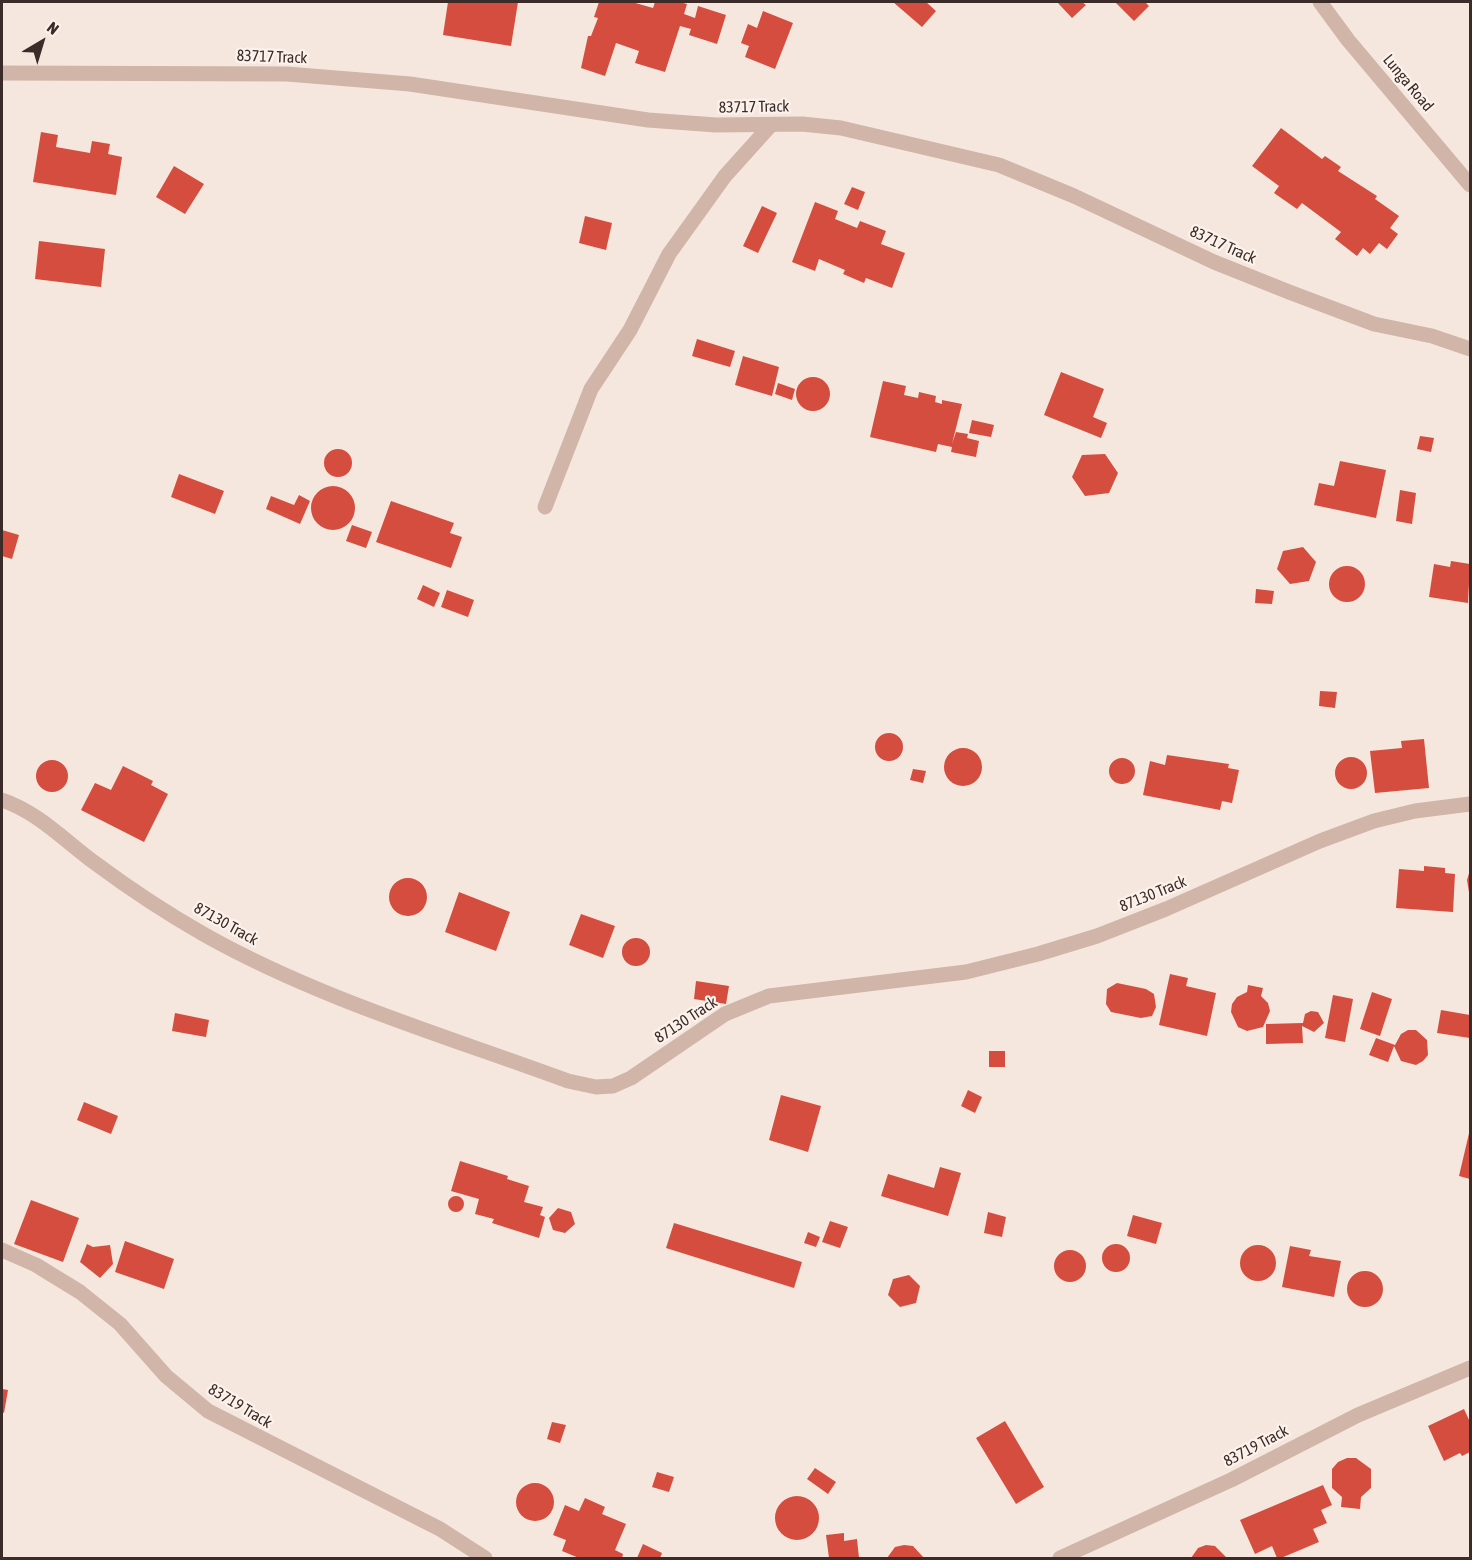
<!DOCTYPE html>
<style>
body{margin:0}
#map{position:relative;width:1472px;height:1560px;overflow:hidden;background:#f6e7de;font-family:"Asap Condensed",sans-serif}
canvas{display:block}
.frame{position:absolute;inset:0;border:3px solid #3c2c29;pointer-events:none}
.north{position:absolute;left:12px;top:12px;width:60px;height:60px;-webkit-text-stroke:4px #fcf2ec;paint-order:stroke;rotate:38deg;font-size:16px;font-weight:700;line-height:24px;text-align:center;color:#3c2c29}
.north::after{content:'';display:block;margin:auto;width:21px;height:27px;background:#3c2c29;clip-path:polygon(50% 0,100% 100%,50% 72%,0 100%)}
</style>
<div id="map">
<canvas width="1472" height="1560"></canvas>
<div class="frame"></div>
<div class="north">N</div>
</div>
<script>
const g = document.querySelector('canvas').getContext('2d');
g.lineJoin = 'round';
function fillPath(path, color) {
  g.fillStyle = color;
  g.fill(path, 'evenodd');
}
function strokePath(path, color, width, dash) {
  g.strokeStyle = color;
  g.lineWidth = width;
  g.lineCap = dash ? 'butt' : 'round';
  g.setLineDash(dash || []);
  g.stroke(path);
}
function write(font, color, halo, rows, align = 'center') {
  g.font = font + ' "Asap Condensed",sans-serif';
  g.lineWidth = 4.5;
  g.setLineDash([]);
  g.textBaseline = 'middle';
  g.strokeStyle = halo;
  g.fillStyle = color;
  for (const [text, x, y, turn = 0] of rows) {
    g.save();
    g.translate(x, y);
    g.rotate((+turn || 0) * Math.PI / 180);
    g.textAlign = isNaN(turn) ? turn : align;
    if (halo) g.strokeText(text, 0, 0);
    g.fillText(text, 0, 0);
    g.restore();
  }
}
fillPath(new Path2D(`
 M448 2H518L511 46 443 35Z
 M599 2H632L653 8 655 2H679L687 4 684 14 695 18 698 6 726 15 717 44 689 35 691 29 680 26 665 72 635 63 639 51 616 43 605 76 581 68 588 36H591L598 18 594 17Z
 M893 2H926L936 11 922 27Z
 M1057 2H1082L1086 5 1072 18Z
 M1115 2H1148L1146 3 1149 6 1134 21Z
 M763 11 793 23 775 69 745 57 749 46 741 43 748 24 757 28Z
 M1281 128 1322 159 1325 156 1341 167 1338 171 1377 196 1375 199 1399 216 1390 228 1398 234 1387 249 1379 243 1370 254 1363 248 1357 256 1335 239 1341 232 1302 203 1297 209 1274 193 1279 186 1252 166Z
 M41 132 58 135 56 147 90 153 92 141 110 144 108 154 122 157 116 195 33 182Z
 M174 166 204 184 185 214 156 197Z
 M852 187 865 192 858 210 844 204Z
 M815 202 838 211 835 219 857 228 860 221 886 231 881 244 905 253 892 288 866 278 864 283 843 274 845 270 819 259 815 271 792 262Z
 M762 206 777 213 758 253 743 246Z
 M585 216 612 223 606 250 579 243Z
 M39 241 105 249 101 287 35 279Z
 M697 339 735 351 730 367 692 356Z
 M743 356 779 367 772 396 735 385Z
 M1061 372 1104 389 1093 417 1107 423 1101 438 1044 415Z
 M796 394a17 17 0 1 1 34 0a17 17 0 1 1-34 0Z
 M883 381 906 386 904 395 918 398 919 392 936 396 935 402 942 404V400L962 404 952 444 956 432 968 434 967 438 979 441 976 457 951 452 952 447 938 444 936 452 870 437Z
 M778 383 795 389 792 400 775 394Z
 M972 420 994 425 991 437 969 433Z
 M1420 436 1434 438 1431 452 1417 449Z
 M324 463a14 14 0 1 1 28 0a14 14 0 1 1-28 0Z
 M1105 454 1118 473 1109 493 1085 496 1072 477 1082 455Z
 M1340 461 1386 470 1376 518 1314 505 1319 483 1334 486Z
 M179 474 224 491 215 514 171 497Z
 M311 508a22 22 0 1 1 44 0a22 22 0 1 1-44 0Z
 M1400 490 1416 493 1412 524 1396 521Z
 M299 495 310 501 300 524 266 509 271 496 294 505Z
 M391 501 454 523 450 533 462 537 451 568 376 542Z
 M352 525 372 532 366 548 346 541Z
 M2 530 19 535 12 559 2 556Z
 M1303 547 1316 562 1309 581 1290 584 1277 569 1283 551Z
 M1451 561 1470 564 1468 603 1429 597 1434 564 1450 567Z
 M1329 584a18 18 0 1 1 36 0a18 18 0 1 1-36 0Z
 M423 585 440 593 434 607 417 599Z
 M1256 589 1274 591 1272 604 1255 603Z
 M447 590 474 600 468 617 441 607Z
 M1320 691 1337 692 1335 708 1319 706Z
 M875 747a14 14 0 1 1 28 0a14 14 0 1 1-28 0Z
 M1424 739 1429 788 1375 793 1370 751 1402 748 1401 741Z
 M944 767a19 19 0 1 1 38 0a19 19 0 1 1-38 0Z
 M1167 755 1229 764 1228 768 1239 770 1232 803 1222 801 1220 810 1143 795 1150 761 1165 765Z
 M1335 773a16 16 0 1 1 32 0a16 16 0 1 1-32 0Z
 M1109 771a13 13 0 1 1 26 0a13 13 0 1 1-26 0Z
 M36 776a16 16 0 1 1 32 0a16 16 0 1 1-32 0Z
 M123 766 153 781 151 785 168 794 144 842 81 810 95 783 111 790Z
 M913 769 926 771 923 783 910 780Z
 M1424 866 1445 868V873L1455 874 1453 912 1396 908 1399 869 1424 871Z
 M1470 870V892H1469L1467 880Z
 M389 897a19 19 0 1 1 38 0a19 19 0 1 1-38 0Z
 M459 892 510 912 496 951 445 932Z
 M581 914 615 926 603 958 569 945Z
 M622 952a14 14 0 1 1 28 0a14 14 0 1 1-28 0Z
 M1170 974 1188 978 1186 986 1216 993 1207 1036 1159 1025Z
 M696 981 729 986 726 1004 694 999Z
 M1117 983 1146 989 1154 994 1156 1007 1152 1016 1141 1018 1111 1012 1106 1004 1107 989Z
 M1248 985 1263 988 1261 996 1268 1003 1270 1011 1263 1027 1247 1031 1238 1027 1231 1012 1232 1004 1237 997 1247 992Z
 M1372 992 1392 999 1380 1036 1360 1029Z
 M1333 995 1353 999 1345 1042 1325 1038Z
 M1441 1010 1470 1015V1038L1437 1033Z
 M1311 1011 1318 1012 1324 1023 1314 1032 1302 1026 1303 1043 1266 1044V1024L1303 1023 1305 1014Z
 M175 1013 209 1020 206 1037 172 1031Z
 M1408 1030H1416L1427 1040 1428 1055 1423 1061 1416 1065 1401 1061 1394 1046 1388 1062 1369 1055 1376 1038 1395 1045 1401 1034Z
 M989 1051H1005V1067H989Z
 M968 1090 982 1097 975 1113 961 1106Z
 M781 1095 821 1106 808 1152 769 1140Z
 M84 1102 118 1116 111 1134 77 1120Z
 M1470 1129V1179L1459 1176Z
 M460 1161 508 1176 507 1179 529 1186 524 1202 543 1207 540 1215 545 1217 539 1238 492 1223 494 1219 475 1214 479 1199 451 1191Z
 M940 1167 961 1173 948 1216 881 1196 888 1174 934 1188Z
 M448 1204a8 8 0 1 1 16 0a8 8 0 1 1-16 0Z
 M31 1200 79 1218 63 1262 14 1244Z
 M558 1208 571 1212 575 1224 565 1233 553 1230 549 1218Z
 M988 1212 1006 1217 1002 1237 984 1233Z
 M1133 1215 1162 1223 1156 1244 1127 1236Z
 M830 1221 848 1227 840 1248 822 1242Z
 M674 1223 802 1262 794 1288 666 1248Z
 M808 1232 820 1237 816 1247 804 1243Z
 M125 1241 174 1259 164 1289 115 1272Z
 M1102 1258a14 14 0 1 1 28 0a14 14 0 1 1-28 0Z
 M87 1244 93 1247 110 1245 113 1264 100 1278 80 1262Z
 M1240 1263a18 18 0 1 1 36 0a18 18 0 1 1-36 0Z
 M1290 1246 1311 1250 1309 1256 1341 1261 1334 1297 1282 1287Z
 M1054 1266a16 16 0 1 1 32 0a16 16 0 1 1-32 0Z
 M1347 1289a18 18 0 1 1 36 0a18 18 0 1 1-36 0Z
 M909 1275 920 1286 916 1303 900 1307 888 1295 893 1279Z
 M2 1389 8 1390 4 1413 2 1412Z
 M1464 1409 1470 1422V1452L1462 1456 1460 1453 1444 1461 1428 1426Z
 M1005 1421 1044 1487 1016 1504 976 1438Z
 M552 1422 566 1425 560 1443 547 1439Z
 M1347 1458H1356L1371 1469V1488L1361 1497 1360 1509 1341 1507 1342 1497 1332 1488V1469L1338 1462Z
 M815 1468 836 1482 828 1494 807 1479Z
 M657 1472 674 1477 669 1492 652 1487Z
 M516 1502a19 19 0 1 1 38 0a19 19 0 1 1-38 0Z
 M1323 1485 1332 1505 1321 1510 1327 1523 1313 1529 1319 1542 1281 1558H1277L1272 1546 1255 1554 1240 1520Z
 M775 1518a22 22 0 1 1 44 0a22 22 0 1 1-44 0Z
 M585 1498 605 1507 602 1514 626 1524 615 1550 623 1554 622 1558H579L562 1551 566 1540 553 1535 565 1505 579 1511Z
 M844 1533V1541L857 1539 859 1558H829L826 1535Z
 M643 1544 662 1553 660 1558H637Z
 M904 1545 913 1546 924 1558H887L895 1547Z
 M1206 1545 1215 1546 1227 1558H1191L1198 1548Z`), '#d44d3e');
strokePath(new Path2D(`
 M545 507 591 389 630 330 669 254 725 176 770 126`), '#d0b5a8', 15);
strokePath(new Path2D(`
 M2 73 287 74 410 84 648 120 716 125 802 124 841 128 999 165 1074 196 1214 262 1289 292 1374 324 1432 336 1470 349
 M2 800C38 812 65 841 95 863 130 889 168 914 205 935 319 999 446 1036 568 1081L596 1087 613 1086 631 1078 725 1014 769 996 966 972 1038 954 1097 936 1166 909 1320 841 1374 821 1415 811 1470 804
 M2 1250 36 1265 80 1292 120 1324 166 1376 208 1411 440 1529 485 1558
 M1060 1558 1231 1480 1358 1415 1470 1368`), '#d0b5a8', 15);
strokePath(new Path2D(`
 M1320 2 1348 40 1470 185`), '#d0b5a8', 15);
write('16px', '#3c2c29', '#fcf2ec', [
 ["83717 Track",272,57,2],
 ["Lunga Road",1408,83,50],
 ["83717 Track",754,107,-1],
 ["83717 Track",1223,245,24],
 ["87130 Track",1153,894,-22],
 ["87130 Track",226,924,29],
 ["87130 Track",686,1020,-33],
 ["83719 Track",240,1406,31],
 ["83719 Track",1256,1446,-28]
]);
</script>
